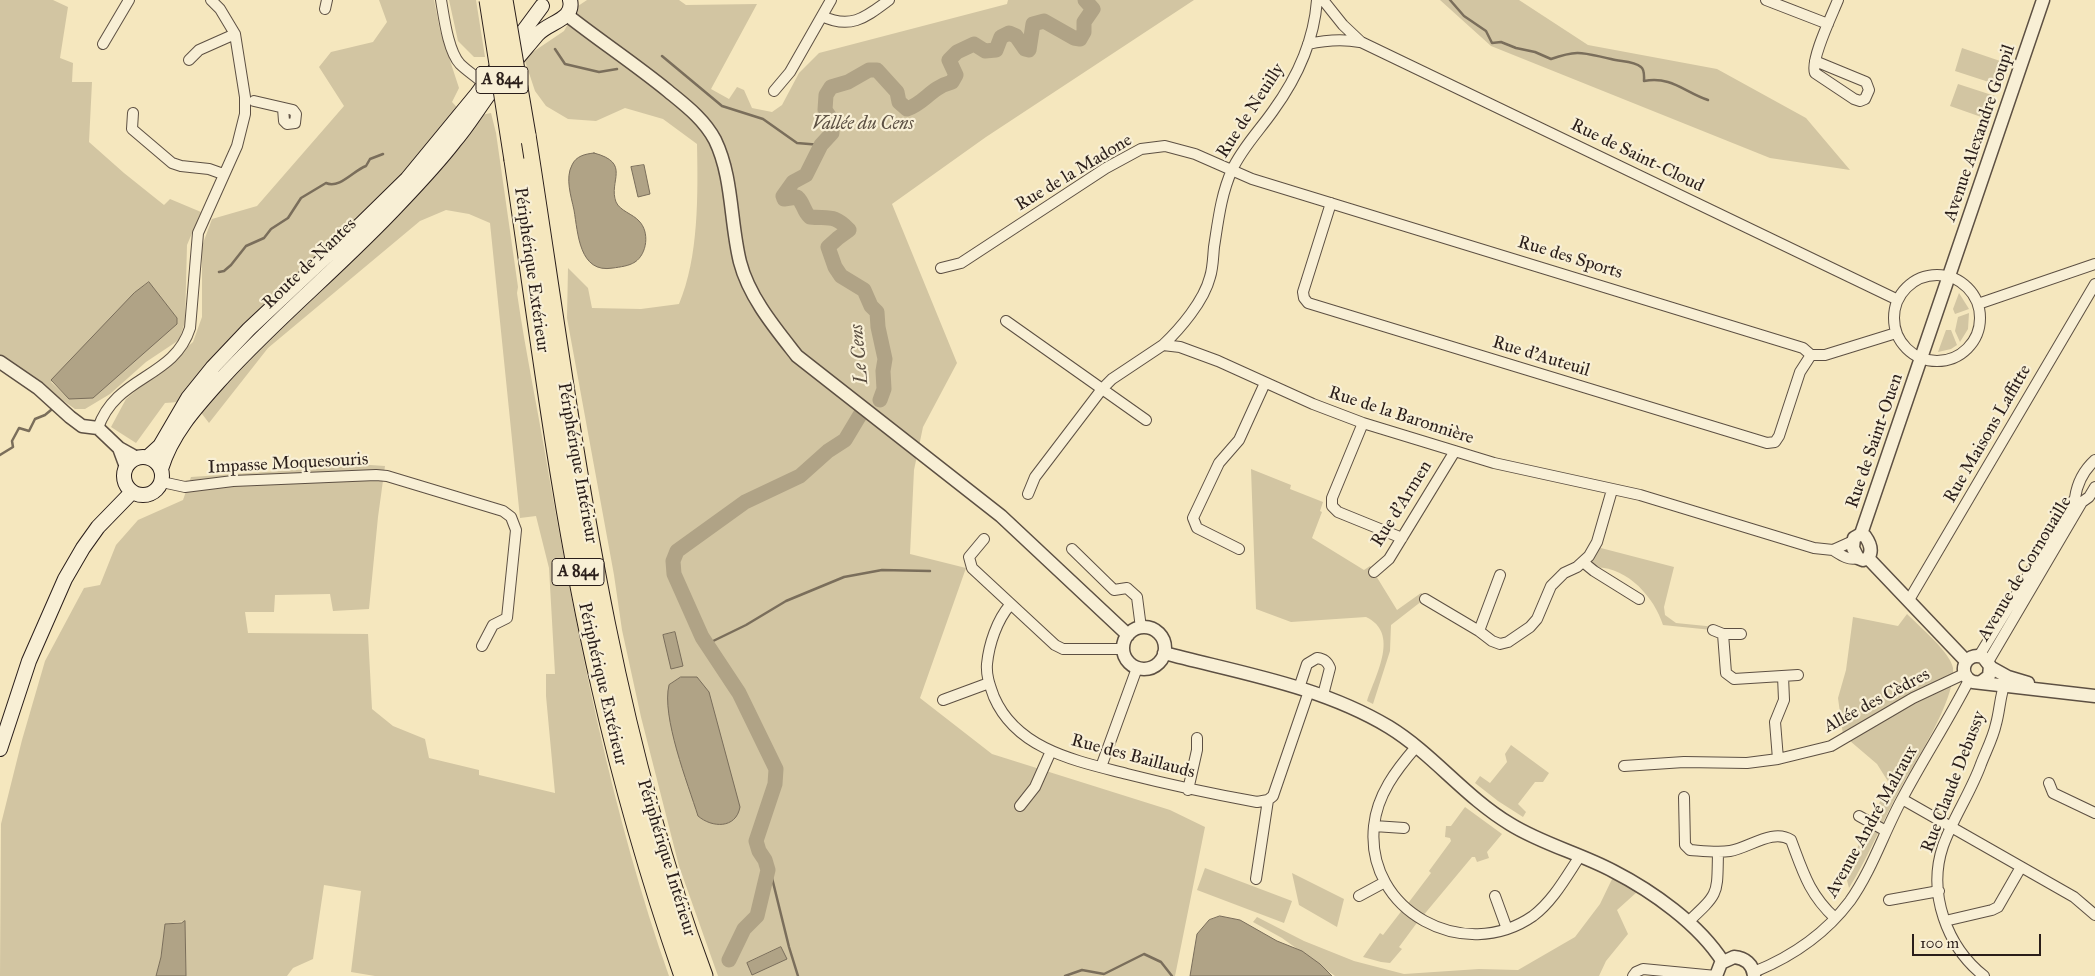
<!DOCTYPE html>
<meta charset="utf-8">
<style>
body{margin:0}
#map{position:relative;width:2095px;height:976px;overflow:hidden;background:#f5e7be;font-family:"IM FELL Great Primer",serif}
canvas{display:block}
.scale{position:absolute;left:1912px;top:934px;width:129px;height:22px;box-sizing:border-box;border:2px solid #2a1e1a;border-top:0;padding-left:6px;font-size:15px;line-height:18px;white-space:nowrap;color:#2a1e1a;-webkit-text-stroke:4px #f8efd5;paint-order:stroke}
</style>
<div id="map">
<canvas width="2095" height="976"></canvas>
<div class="scale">100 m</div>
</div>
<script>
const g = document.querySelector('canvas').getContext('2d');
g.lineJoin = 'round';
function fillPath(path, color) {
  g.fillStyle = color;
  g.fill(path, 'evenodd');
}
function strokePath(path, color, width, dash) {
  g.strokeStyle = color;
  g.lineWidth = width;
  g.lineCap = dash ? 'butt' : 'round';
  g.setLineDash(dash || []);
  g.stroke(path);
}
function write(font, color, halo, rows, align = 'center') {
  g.font = font + ' "IM FELL Great Primer",serif';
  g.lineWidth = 4.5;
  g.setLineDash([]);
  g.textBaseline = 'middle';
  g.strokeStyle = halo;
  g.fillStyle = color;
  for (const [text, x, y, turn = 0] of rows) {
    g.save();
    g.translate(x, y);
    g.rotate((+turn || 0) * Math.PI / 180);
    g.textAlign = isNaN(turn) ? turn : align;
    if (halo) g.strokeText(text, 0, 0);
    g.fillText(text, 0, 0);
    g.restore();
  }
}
fillPath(new Path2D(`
 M0 0H53L68 7 60 58 73 63 72 82H92L89 142 124 173 164 205 170 199 201 212 187 245 185 322 179 340 146 362 110 394 85 409H75L0 356ZM148 282 177 318 69 399 51 382Z
 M379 0H434L440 30 459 88 452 102 467 118 491 113 496 133 518 287 517 293C526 355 539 415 549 476 579 644 612 814 669 976H375L351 972 361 891 324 885 313 959 293 968 287 976H186L185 921 165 924 161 957 156 976H0L1 824 22 740 45 661 84 588 100 585 116 545 138 520 183 500 191 477 370 465 385 466 378 517 369 609 333 611 330 594 275 595 274 612H245L248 633 368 634 372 709 393 726 425 739 429 758 479 770V775L555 793 546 696V674H555L549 568 536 516 520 518 490 223 469 214 446 210 420 221 268 348 209 423 192 401 165 403 136 443 111 427 126 399 193 342 202 317V246L212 219 257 206 344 106 319 67 331 52 373 42 387 22Z
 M449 0H476L485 57H474L458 41Z
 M587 0H679L686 5 757 4 711 89 729 99 737 87 744 90 752 108 772 112 782 105 799 73 819 53 1007 4 1008 0H1194L986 137 892 204 957 363 923 427 914 470 910 554 966 568 920 698 992 754 1170 810 1205 827 1175 976H718L679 866 641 717 622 630 614 575 567 318 568 268 588 288 592 308 641 309 679 304C699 257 698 194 697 144L663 119 625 108 596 121 568 119 546 106 535 91 524 58 564 31 578 6Z
 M1440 0H1519L1588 45 1717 69 1806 118 1850 170 1770 158 1491 46Z
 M1962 48 2006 63 1998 85 1955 71Z
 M1958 84 1995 96 1987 119 1950 106Z
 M1959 293 1969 309 1955 314 1953 309Z
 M1969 313 1968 329 1960 342 1955 331 1958 317Z
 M1946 330H1951L1957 345 1951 349 1938 352Z
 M1251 469 1291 485 1290 489 1323 502 1320 511 1322 512 1312 538 1364 570 1370 566 1397 610 1421 593 1427 597 1391 625 1390 651 1373 704 1367 701C1376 674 1400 633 1366 617L1291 622 1256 609Z
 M1597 547 1674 567 1664 607 1665 615 1676 623 1716 627 1712 630 1663 625C1654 596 1624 563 1590 568L1589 556Z
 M1907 614C1918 625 1951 653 1953 668 1956 701 1914 763 1898 793 1881 824 1868 858 1849 888L1845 873 1889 783 1877 764 1843 735 1838 698 1846 670 1853 617 1898 626Z
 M1511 745 1549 773 1543 782H1535L1518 804 1526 812 1523 817 1498 801 1475 783 1480 776 1490 783 1507 762 1505 754Z
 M1465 807 1502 834 1487 852 1489 858 1477 862 1475 857H1472L1422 917 1406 906 1431 873 1429 871 1451 841 1450 838 1445 837 1446 826H1451Z
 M1205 868 1292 901 1284 923 1197 890Z
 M1292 873 1344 899 1337 927 1299 905Z
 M1614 875 1637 892 1617 910 1628 934 1606 961 1599 976H1335L1282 938 1253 922 1257 917 1304 941 1354 961 1404 974 1479 969 1518 970 1575 937 1600 904Z
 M1403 909 1419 920 1399 947 1402 949 1390 963 1381 962 1363 957 1380 933 1383 935Z`), '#d2c5a2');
const water = new Path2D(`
 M594 153C632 163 608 181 616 202 620 211 633 214 639 221 650 232 647 254 635 262 629 266 620 267 613 268 579 274 578 233 574 210 571 196 565 178 572 165 576 156 585 154 594 153Z
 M644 165 650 194 638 197 631 167Z
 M149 282 177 318V324L93 398 69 399 51 380 134 293Z
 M675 632 683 666 671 669 663 635Z
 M681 677H697L709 692 740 807C736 829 712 828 698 816 688 784 661 716 669 685Z
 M1220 916 1240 920 1277 941 1302 951 1320 964 1332 976H1190L1197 934 1209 920Z
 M185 921 186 976H156L161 957 165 924 181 923Z
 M781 947 787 959 752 975 747 963Z`);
fillPath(water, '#b0a386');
strokePath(water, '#7a6e5b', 1);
strokePath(new Path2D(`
 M1450 0 1464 16 1486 31 1492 43 1501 42 1516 48 1535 52 1551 59C1579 49 1583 53 1611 59 1620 62 1633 60 1641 67 1645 70 1644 77 1644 81 1672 76 1684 92 1708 100
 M555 49 565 64 599 72 617 69
 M662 56 722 106 763 119 797 143 821 145
 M219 272 224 271 231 265 246 246 264 238 271 229 288 218 301 198 326 183C340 189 354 170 366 166L370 159 383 154
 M0 455 13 447 12 441 19 428 29 431 35 419 45 415 51 410
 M707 644 746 625 786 601 844 577 882 570 930 571
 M768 870 772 878 789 947 798 976
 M1065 976 1082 970 1104 974 1144 954 1161 962 1172 976`), '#7a6e5b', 2.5);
strokePath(new Path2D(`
 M880 400 884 389 883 371 885 359 878 327 877 312 871 306 864 290 841 276 835 267 828 247 838 238 849 230C834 214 829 219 810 217 803 211 804 203 797 197L784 199 783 196 793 182 806 175 821 145 832 133V120L825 110 826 95 831 87 848 82 869 70H877L897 92 899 102 907 109C926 102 930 88 952 82L956 75 949 60 957 52 974 44 985 51 996 50 1001 37 1009 33 1016 36 1025 49 1029 50 1033 24 1044 21 1074 38 1080 39 1084 32V22L1093 9 1085 0
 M729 960 744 929 757 916 768 870 765 860 759 851 756 841 775 784 776 769 739 693 702 637 674 574 673 561 677 551 745 502 800 476 828 451 845 440 860 415`), '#b0a386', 15);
const minor = new Path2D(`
 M441 0C444 17 448 51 460 64 467 71 477 77 484 84
 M1323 0 1343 25 1361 42 1898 300
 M1766 0 1828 24
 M325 9 327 0
 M822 16C851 30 866 17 889 0
 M103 44 129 0
 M1308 44C1326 40 1343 39 1360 42
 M189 60 199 50 235 34
 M1815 61 1866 82 1869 90 1865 99 1860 101 1854 99 1815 73C1810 60 1832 15 1838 0
 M774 91 790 72 831 0
 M254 101 293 110 296 114 295 123 287 124 284 121 283 108
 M133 113 132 129 172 163 181 166 209 169 223 174
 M1331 203 1303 292 1304 298 1308 303 1767 443 1775 442 1779 436 1800 372 1811 355
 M941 268 961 263 1106 168 1141 149 1165 146 1195 154 1252 179 1803 348 1811 355H1825L1896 333
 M1894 318a43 43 0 1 1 86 0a43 43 0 1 1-86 0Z
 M1978 304 2095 264
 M1006 321 1146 420
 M1163 345C1180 329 1204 301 1210 277 1213 268 1213 257 1214 247 1218 222 1221 194 1232 170 1242 148 1259 131 1273 111 1297 78 1314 41 1317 0
 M1363 423 1332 498V506L1338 512 1402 538
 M98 428C116 375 174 379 190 328L198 233 237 146 245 114V97L235 34 220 9 211 0
 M162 482 185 487 233 481 376 475 387 476 503 511 511 517 516 530 507 618 493 625 482 646
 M1028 494 1035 477 1102 389 1112 379 1163 345 1180 347 1218 361 1313 404 1363 423 1494 463 1640 495 1814 548 1833 550
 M984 539 969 557 972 568 1055 645 1063 649H1123
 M1853 541 1833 550C1841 555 1849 561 1858 558
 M1072 549 1114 590 1127 588 1137 597 1141 628
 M1239 549 1197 528 1193 518 1219 463 1239 440 1265 383
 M1583 562 1594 571 1639 599
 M1374 572 1389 559 1455 451
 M1425 599 1479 631 1492 641 1500 644 1508 642 1530 627 1537 619 1551 586 1564 573 1577 567 1589 556 1597 542 1612 490
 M1909 600 2095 284
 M1010 605C997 620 989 644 987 664 986 676 990 686 994 697 1017 750 1077 761 1127 774 1170 785 1213 794 1257 802L1268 800 1273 796 1309 691
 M1713 630 1723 634 1726 673 1734 679 1798 675
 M1479 631 1500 575
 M1723 634H1741
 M1979 656 2075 498C2077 484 2084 470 2095 460
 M1988 662 2082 502 2089 497 2095 487
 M1299 688 1307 664 1317 658C1324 659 1327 661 1330 668L1323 695
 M943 700 989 683
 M1416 747C1396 770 1377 795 1374 826 1365 911 1464 964 1533 916 1553 901 1566 877 1580 856
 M1778 759 1775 722 1784 700 1783 676
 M1624 766 1684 762 1747 763 1778 759 1831 746 1913 698 1964 674
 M1101 767 1137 668
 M2049 783 2053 793 2095 813
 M1188 790 1197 750V738
 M1684 797 1685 845 1690 850C1703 851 1717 853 1730 851 1749 848 1773 828 1791 840 1803 872 1809 894 1835 918
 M1902 799 2074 897 2095 915
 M1020 806 1035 787 1051 751
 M1859 816 1886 831
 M1374 826 1404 828
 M1256 879 1268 800
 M1359 896 1385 882
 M1495 896 1507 929
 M1889 900 1939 891
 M1945 921 1992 910 1998 907 2021 867
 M1688 922C1720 892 1717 895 1718 852
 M1754 972C1791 957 1826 933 1850 901 1872 870 1884 832 1902 799 1923 759 1948 721 1969 680
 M1633 976 1636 972 1643 969 1716 976
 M1984 976C1947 947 1927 893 1943 846 1953 818 1971 792 1981 764 1986 751 1993 738 1996 724 2000 710 2000 694 2006 680`);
const tertiary = new Path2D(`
 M567 15C600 41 635 64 668 91 685 105 704 119 715 140 733 177 730 222 740 262 749 297 775 328 797 356L1001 516 1128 635
 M0 362 38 388 70 417 82 426 98 428 119 448 137 458
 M119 448 126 467
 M1861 534 2043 0
 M1861 534 1854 538 1853 548 1858 558 1863 560 1868 558
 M1861 534 1865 536C1870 543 1873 551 1868 558
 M1868 558 1966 661
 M1123 648a21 21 0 1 1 42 0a21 21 0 1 1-42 0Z
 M1164 653C1240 673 1321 686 1389 727 1433 754 1465 797 1510 824 1542 844 1579 853 1613 871 1652 891 1699 924 1723 962
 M1990 667 2008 677 2028 683
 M1981 682 1989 676 1990 666 1983 657C1965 651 1956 674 1973 682L2095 696
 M1716 976 1721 963 1734 957C1745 958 1753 964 1754 976`);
const secondary = new Path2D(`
 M124 476a19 19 0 1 1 38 0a19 19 0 1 1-38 0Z
 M148 457 160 446 188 398 213 367 249 329 362 223 407 179 477 94 542 6
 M161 469C172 432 199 404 224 376 279 316 343 264 399 204 418 184 437 164 454 142 468 126 479 107 492 90 506 71 522 53 537 35 548 22 575 20 570 0
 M0 749 29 661 65 579 83 548 98 527 132 492`);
const motorway = new Path2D(`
 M526 135C570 417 602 706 703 976
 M514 160C540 335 561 512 601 686 623 784 651 881 684 976`);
strokePath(minor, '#5d5043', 12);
strokePath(tertiary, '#5d5043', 15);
strokePath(secondary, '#2a1e1a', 16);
strokePath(motorway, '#2a1e1a', 21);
strokePath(minor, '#f8efd5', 10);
strokePath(tertiary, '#f8efd5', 12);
strokePath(secondary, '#f8efd5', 14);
strokePath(motorway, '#f5e7be', 19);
const motorwayBridge = new Path2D(`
 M489 0 514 160
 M503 0 526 135`);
strokePath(motorwayBridge, '#2a1e1a', 21, []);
strokePath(motorwayBridge, '#f5e7be', 19);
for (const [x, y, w] of [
 [502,80,52],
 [578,572,52]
]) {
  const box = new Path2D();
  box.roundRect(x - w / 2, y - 13.5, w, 27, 4);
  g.fillStyle = '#f8efd5';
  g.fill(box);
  strokePath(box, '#2a1e1a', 1);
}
write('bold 16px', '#2a1e1a', null, [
 ["A 844",502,80],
 ["A 844",578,572]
]);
write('18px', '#2a1e1a', '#f8efd5', [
 ["Rue de Neuilly",1251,111,-57],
 ["Avenue Alexandre Goupil",1980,133,-71],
 ["Rue de Saint-Cloud",1637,156,26],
 ["Rue de la Madone",1074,173,-31],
 ["Rue des Sports",1570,258,17],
 ["Route de Nantes",310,264,-44],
 ["Périphérique Extérieur",531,270,82],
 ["Rue d'Auteuil",1541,357,17],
 ["Rue de la Baronnière",1401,416,18],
 ["Rue Maisons Laffitte",1988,434,-60],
 ["Rue de Saint-Ouen",1875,441,-71],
 ["Périphérique Intérieur",577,463,80],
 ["Impasse Moquesouris",288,464,-3],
 ["Rue d'Armen",1402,504,-58],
 ["Avenue de Cornouaille",2025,569,-59],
 ["Périphérique Extérieur",602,684,77],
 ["Allée des Cèdres",1877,701,-28],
 ["Rue des Baillauds",1133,757,15],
 ["Rue Claude Debussy",1954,782,-69],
 ["Avenue André Malraux",1872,822,-61],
 ["Périphérique Intérieur",666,858,73]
]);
write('italic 18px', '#5c5043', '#f8efd5', [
 ["Vallée du Cens",863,125]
]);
write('italic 19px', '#594d40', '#f8efd5', [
 ["Le Cens",860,354,-95]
]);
</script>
